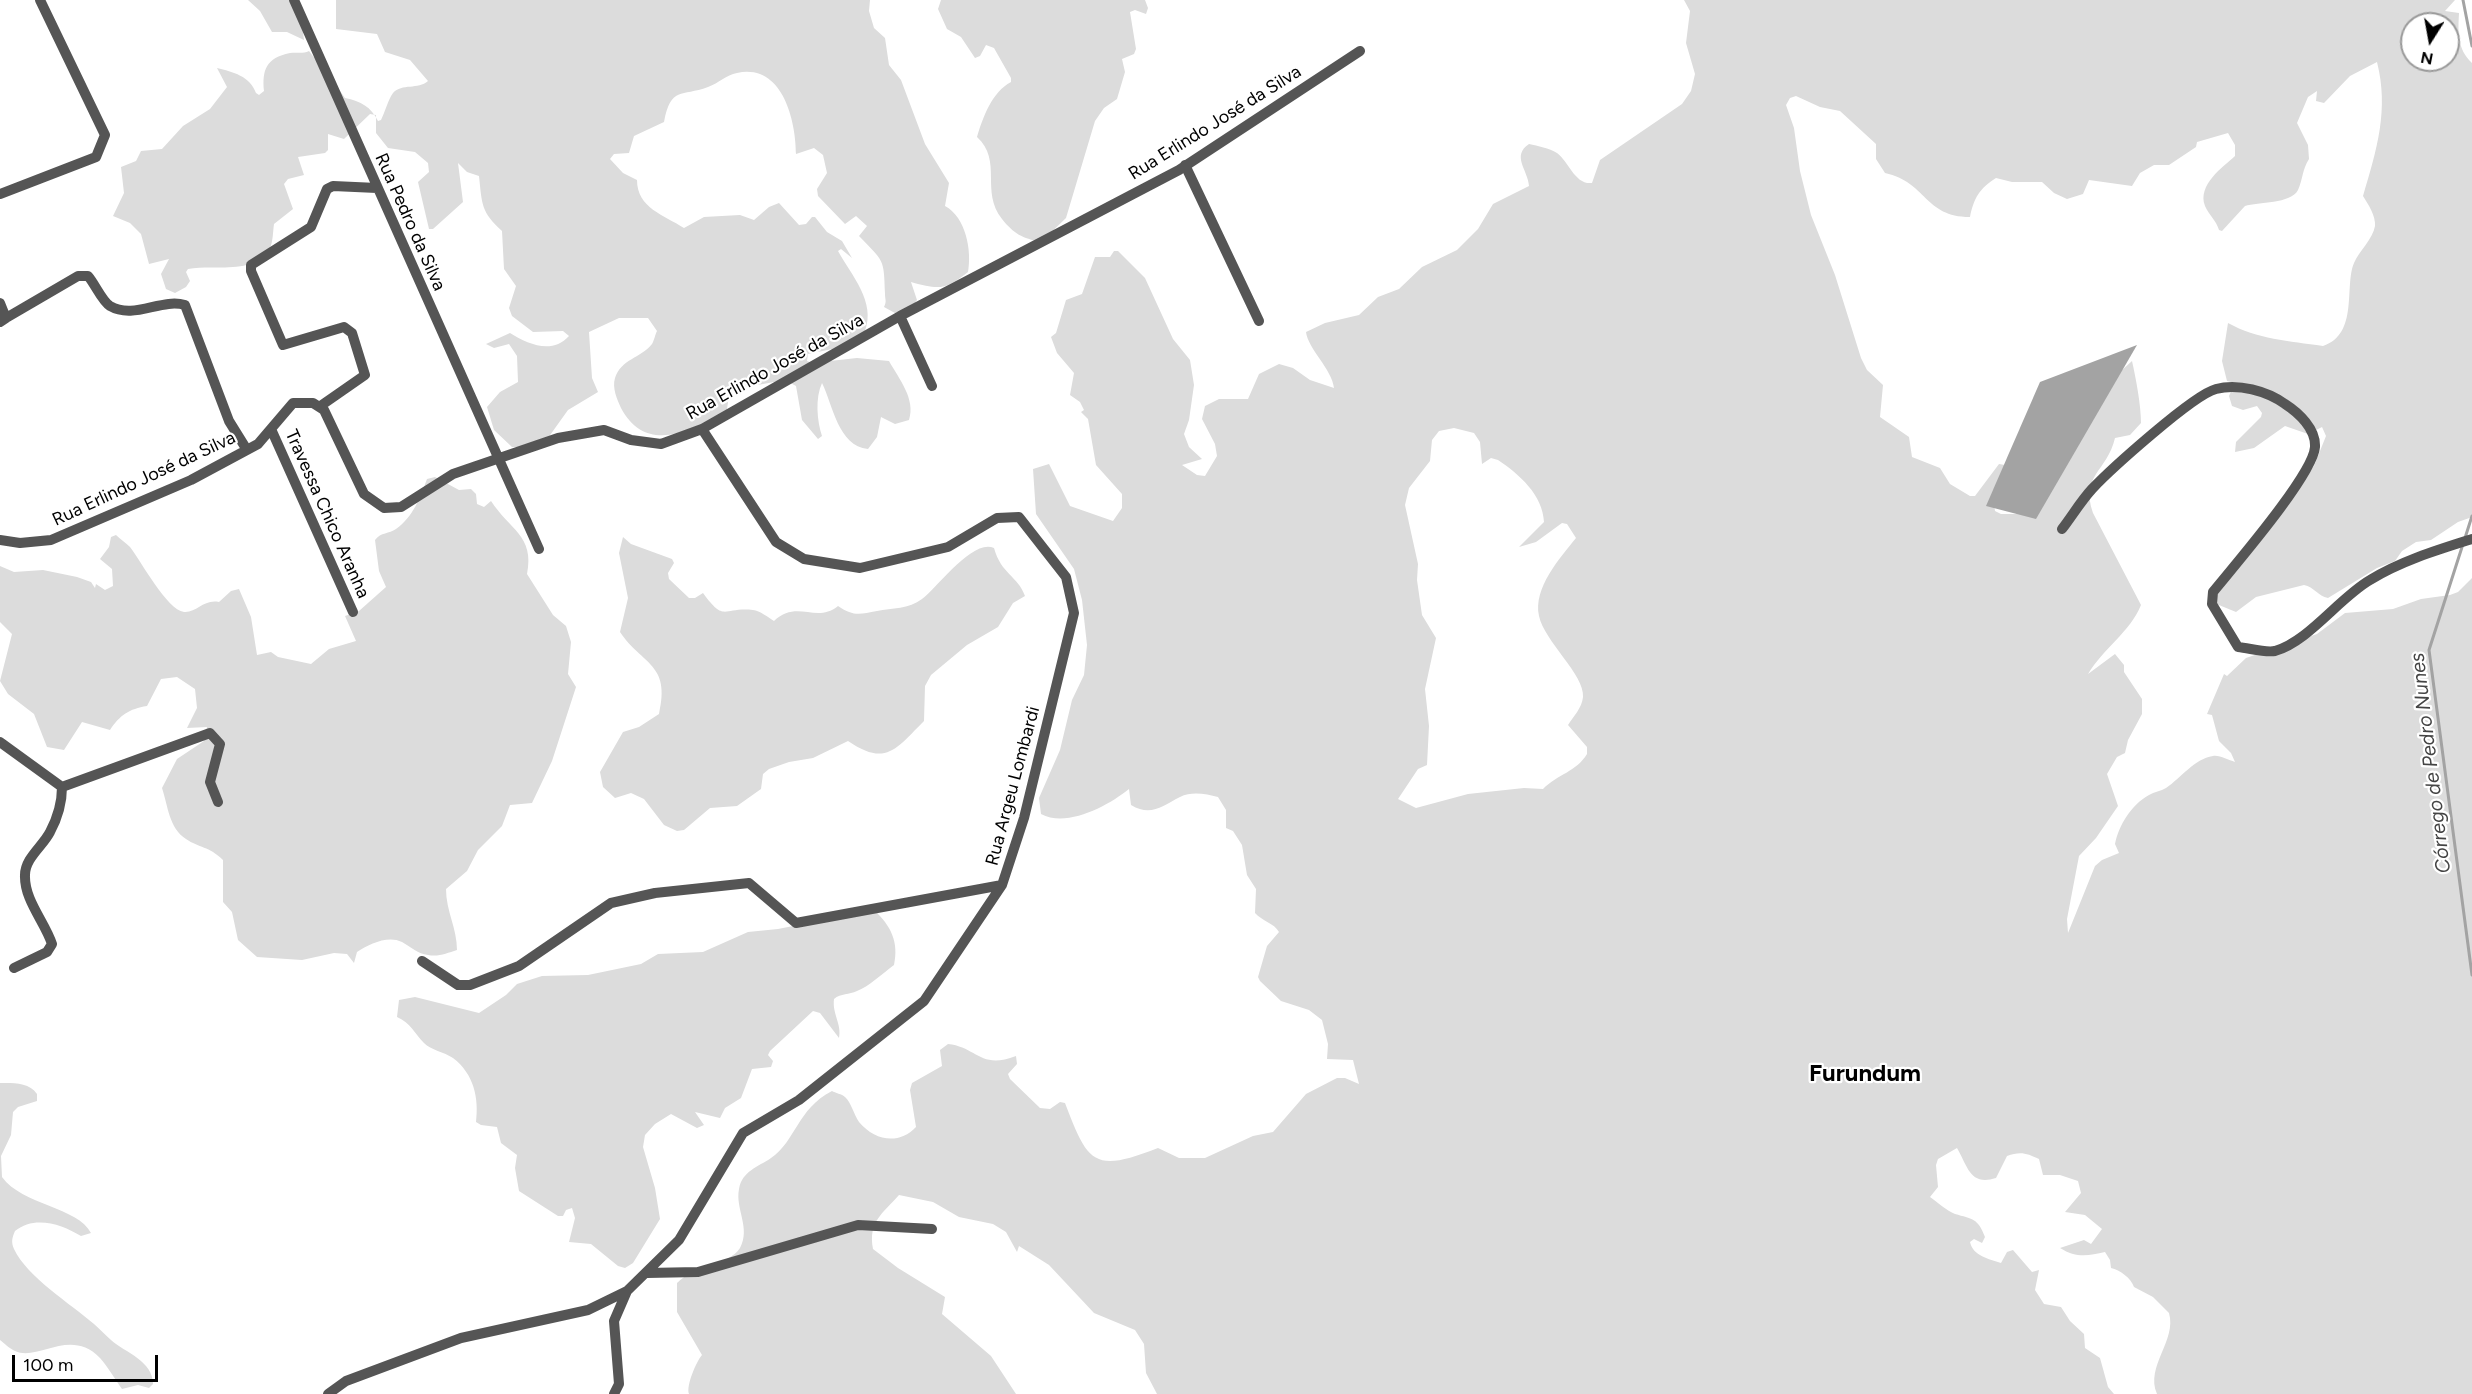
<!DOCTYPE html>
<meta charset="utf-8">
<style>
body{margin:0}
#map{position:relative;width:2472px;height:1394px;overflow:hidden;background:#fff;font-family:Figtree,sans-serif}
canvas{display:block}
.north{position:absolute;left:2400px;top:12px;width:60px;height:60px;box-sizing:border-box;background:#fff;border:2px solid #999;border-radius:50%;rotate:191deg;font-size:16px;font-weight:700;line-height:24px;text-align:center;color:#000}
.north::after{content:'';display:block;margin:auto;width:21px;height:27px;background:#000;clip-path:polygon(50% 0,100% 100%,50% 72%,0 100%)}
.scale{position:absolute;left:12px;top:1355px;width:146px;height:27px;box-sizing:border-box;border:3px solid #000;border-top:0;padding-left:8px;font-size:18px;line-height:21px;white-space:nowrap;color:#000;-webkit-text-stroke:4px #fff;paint-order:stroke}
</style>
<div id="map">
<canvas width="2472" height="1394"></canvas>
<div class="north">N</div>
<div class="scale">100 m</div>
</div>
<script>
const g = document.querySelector('canvas').getContext('2d');
g.lineJoin = 'round';
function fillPath(path, color) {
  g.fillStyle = color;
  g.fill(path, 'evenodd');
}
function strokePath(path, color, width, dash) {
  g.strokeStyle = color;
  g.lineWidth = width;
  g.lineCap = dash ? 'butt' : 'round';
  g.setLineDash(dash || []);
  g.stroke(path);
}
function write(font, color, halo, rows, align = 'center') {
  g.font = font + ' Figtree,sans-serif';
  g.lineWidth = 4.5;
  g.setLineDash([]);
  g.textBaseline = 'middle';
  g.strokeStyle = halo;
  g.fillStyle = color;
  for (const [text, x, y, turn = 0] of rows) {
    g.save();
    g.translate(x, y);
    g.rotate((+turn || 0) * Math.PI / 180);
    g.textAlign = isNaN(turn) ? turn : align;
    if (halo) g.strokeText(text, 0, 0);
    g.fillText(text, 0, 0);
    g.restore();
  }
}
fillPath(new Path2D(`
 M248 0H299L304 40 287 32H272L260 11Z
 M336 0H870L869 11 874 28 885 38 889 65 901 80 925 144 949 183 945 206C966 217 972 251 968 272 945 290 940 290 911 282L917 300 904 318 884 307C887 301 885 300 885 294 884 258 884 262 859 236L867 226 856 216 845 224 818 196 817 189 827 173 823 155 814 148 796 154C796 122 783 63 737 73 726 75 719 83 708 87 681 97 671 86 664 122L634 136 629 153 614 154 610 159 623 173 637 180C637 208 664 215 684 228L704 217 740 215 754 220 769 207 779 203 799 225 806 224 812 217H815L827 232 842 241 852 258 841 249 838 251C852 276 876 302 865 331L837 348 808 354 807 361 812 363 857 358 889 361C899 379 916 399 909 420L895 424 881 417 877 437 868 449C838 446 833 405 822 383 815 398 817 421 822 436L818 439 802 420 796 386 785 380 730 390 726 415C689 430 646 455 621 408 617 399 612 388 615 378 621 359 641 358 652 344 654 341 655 335 657 331L648 318H619L589 332 592 378 598 392 568 410 548 438 526 447H512L494 430 487 407 500 392 518 382 517 356 509 344 494 348 486 344 510 333C528 344 552 355 569 336L563 331 533 332 512 316 509 308 516 286 504 269 502 231C481 212 482 204 479 176L467 172 458 163 463 202 433 229H429L418 182 429 172 428 163 415 152 388 148 376 133V115L370 114 344 139 328 134V150L325 153 298 157 304 175 288 179 284 184 293 209 274 224C273 231 273 242 270 248 253 276 215 264 188 269L186 272 190 281 186 287 175 293 166 289 161 274 169 259 149 264 141 234 130 223 113 216 124 193 121 167 136 161 141 151 162 149 183 126 210 109 227 87 217 68C233 72 250 76 256 93L259 95 264 91C262 70 266 58 290 53 297 52 303 54 309 51L323 69 330 88 340 91 345 98C361 101 371 107 378 121L381 120C385 112 388 100 393 93 402 83 418 90 428 81L410 60 385 52 377 34 336 29Z
 M941 0H1145L1148 8 1146 14 1135 10 1130 12 1136 49 1134 54 1122 59 1125 72 1117 99 1104 108 1095 121 1066 218 1041 242C1022 238 1014 234 1002 219 980 191 1003 161 977 137 983 117 992 92 1011 82V78L994 48 986 45 980 56 975 58 961 37 947 29 938 9Z
 M1684 0H2455L2445 11 2459 13C2458 32 2457 49 2472 63V517L2458 522 2431 540 2416 542 2402 551 2395 561 2377 568 2328 598C2318 596 2314 587 2304 585L2256 597 2236 612 2214 603 2208 595 2314 466 2326 436 2322 427 2308 434 2285 426 2254 448 2235 452 2236 442 2261 417 2262 413 2257 406 2243 410 2232 406 2229 396 2235 383 2227 381 2222 361 2228 323C2257 339 2289 341 2323 346 2359 334 2344 286 2354 263 2359 251 2373 239 2375 226 2376 216 2368 204 2363 196 2377 149 2389 110 2377 62L2350 76 2324 103 2316 101 2317 91 2308 97 2297 123 2308 145 2309 159C2302 170 2303 179 2298 190 2291 204 2258 202 2245 206L2222 231 2219 230C2216 220 2209 215 2205 206 2197 185 2223 167 2235 156V145L2228 133 2197 142 2196 147 2169 165H2154L2140 173 2132 186 2089 180 2083 194 2067 199 2054 193 2042 182H2012L1996 178C1979 189 1974 198 1970 217 1924 217 1927 182 1885 173L1876 159V144L1840 111 1820 107 1796 96 1790 98 1786 105 1794 128 1800 171 1811 215 1835 275 1861 358 1867 370 1883 385 1880 417 1909 437 1912 457 1940 468 1950 484 1970 496H1975L1999 464 2011 466 1994 504 1995 511 2001 514H2019L2121 371 2132 361C2136 379 2141 405 2141 423L2130 435 2115 438C2107 472 2080 475 2093 513L2141 605C2130 632 2103 649 2088 674L2115 654 2124 665V672L2142 699V714L2128 740 2125 753 2117 757 2107 774 2118 806 2096 838 2079 856 2067 919 2068 933 2095 866 2102 860 2119 853 2115 844C2119 825 2131 805 2149 795 2154 792 2161 791 2166 788 2181 778 2194 759 2213 756 2220 755 2228 760 2235 762L2231 753 2219 741 2212 715 2207 714 2224 674 2227 676 2246 658 2317 634 2345 613 2393 609 2421 599 2450 595 2458 592 2472 578V1394H2157C2145 1366 2177 1341 2169 1313L2153 1297 2134 1287C2131 1278 2120 1270 2111 1268L2110 1260 2105 1252C2088 1256 2076 1258 2060 1248L2084 1240 2091 1244 2102 1229 2085 1215 2065 1212 2081 1193 2078 1181 2060 1175H2043L2039 1159C2027 1153 2020 1151 2007 1156L1996 1178C1970 1186 1968 1167 1957 1148L1938 1159 1936 1165 1938 1187 1930 1197C1937 1202 1947 1211 1955 1214 1972 1219 1978 1218 1985 1237L1982 1243 1974 1239 1970 1242C1973 1256 1989 1259 2001 1263L2007 1252 2013 1250 2032 1272 2039 1270 2035 1290 2044 1304 2061 1307 2070 1321 2084 1334 2085 1348 2100 1358 2108 1387 2114 1394H1157L1146 1373 1144 1344 1135 1330 1094 1313 1049 1265 1019 1246 1017 1252 1006 1232 993 1224 959 1217 933 1202 899 1195C882 1214 868 1222 873 1249L898 1268 945 1297 942 1314 991 1356 1016 1394H689C686 1386 696 1362 702 1355L677 1312V1283C696 1264 728 1266 740 1248 751 1228 735 1209 739 1189 742 1171 758 1167 771 1158 796 1141 797 1109 832 1091 835 1093 842 1094 845 1097 851 1102 854 1115 859 1122 875 1141 899 1145 916 1127L910 1090 912 1083 942 1066 940 1050 948 1044C977 1047 980 1070 1016 1056L1017 1064 1008 1074 1010 1079 1040 1108 1050 1109 1060 1102 1065 1103C1088 1164 1094 1173 1158 1148L1179 1158H1205L1253 1136 1273 1132 1306 1094 1337 1078H1345L1359 1084 1353 1060 1327 1059 1328 1044 1322 1020 1309 1010 1281 1001 1260 981 1258 977 1267 946 1279 932C1274 923 1262 921 1255 913L1256 889 1247 875 1242 845 1233 831 1226 828V810L1218 797C1206 794 1192 791 1180 797 1162 806 1151 817 1131 805L1129 789C1108 806 1067 828 1041 814L1039 798 1060 750 1072 700 1084 675 1087 645 1082 600 1074 569 1036 514 1033 469 1049 464 1070 506 1113 521 1122 508V494L1096 465 1088 419 1081 412 1084 410 1080 402 1070 395 1074 373 1057 353 1051 337 1056 333 1066 300 1082 294 1095 257H1110L1114 251H1118L1145 278 1173 339 1190 360 1194 385 1189 420 1184 434 1189 447 1202 459 1182 465 1197 475 1205 476 1217 456 1215 444 1202 419 1205 406 1219 399H1248L1259 374 1279 364 1293 368 1310 380 1334 388C1332 369 1308 349 1306 332L1325 323 1359 315 1378 297 1399 289 1422 267 1457 250 1478 229 1493 204 1529 186C1528 170 1511 156 1529 144 1538 146 1549 148 1557 153 1569 162 1575 185 1592 183L1600 160 1682 104 1691 91 1695 74 1686 43 1690 11ZM2412 24H2448V60H2412ZM1454 428 1474 433 1480 442 1482 464 1491 458 1498 460C1519 474 1543 495 1544 522L1519 547 1536 542 1562 523 1567 524 1576 538C1560 558 1533 588 1539 616 1544 641 1585 675 1583 697 1582 708 1573 717 1568 725L1587 747V754C1576 772 1558 774 1543 789L1524 788 1468 794 1416 808 1398 799 1418 769 1427 765 1429 726 1425 689 1436 638 1422 615 1417 580 1418 564 1405 505 1409 488 1430 461 1432 440 1439 431Z
 M435 477 459 490 471 489 476 494 477 504 484 507 491 501C509 529 535 536 527 574L553 615 566 626 571 642 568 674 576 687 552 761 532 803 510 805 502 826 478 850 467 871 446 889C446 911 457 928 457 950 447 953 439 957 428 955 418 954 411 947 402 942 388 935 369 944 357 952L354 963 347 954 334 953 302 960 257 957 238 940 232 912 223 902V860C209 846 199 848 186 839 169 828 168 806 162 788L177 759 204 741 207 727 187 728 197 708 195 689 177 677 161 679 147 706C129 709 120 715 110 730L82 722 64 750 47 747 34 714 8 694 0 681 12 634 0 622V566L14 572 43 570 77 577 91 582 95 588 96 584 105 590 113 586 112 569 100 559 109 547 111 537 116 535C120 539 126 543 130 547 141 561 167 610 184 612 197 613 203 599 219 602L231 591 239 589 251 617 257 655 271 652 278 657 311 664 329 649 356 641 345 616 359 611 386 587 379 571 375 540C381 532 389 534 396 529 413 517 420 498 427 479Z
 M623 537 631 544 672 559 674 563 668 573 669 579 689 598H695L703 593C725 623 722 607 753 610 760 611 768 617 774 621 797 599 816 624 838 606 854 617 860 614 877 611 892 608 909 609 922 599 938 587 973 538 994 548 1001 574 1018 576 1025 596L1013 603 998 627 967 645 931 675 925 686 924 721C896 749 886 767 848 741L813 758 789 762 769 769 763 774 761 789 737 806 710 808 684 830 677 831 664 825 644 799 631 793 615 798 603 787 600 772 623 732 639 727 659 714C671 663 642 665 620 632L628 598 619 553Z
 M874 910C891 926 899 942 894 965 883 973 868 987 857 991 849 995 841 993 834 999 832 1014 842 1024 839 1038L820 1013 813 1011 770 1051 768 1055 773 1061 771 1067 752 1069 741 1098 725 1108 720 1118 695 1112 704 1125 697 1128 671 1114 655 1124 645 1135 643 1147 655 1188 660 1219 633 1263 625 1268 618 1266 591 1244 569 1242 575 1218 572 1208 566 1210 563 1216H558L519 1191 515 1168 517 1155 501 1143 497 1127 481 1125 476 1122C479 1098 474 1074 453 1058 444 1052 431 1050 424 1043 414 1033 411 1023 397 1017L399 1000 415 997 479 1013 506 995 517 984 542 976 588 975 641 964 658 954 703 952 748 932 778 929Z
 M0 1083C13 1083 29 1082 37 1094V1101L18 1107 13 1112 11 1135 1 1156 2 1177C22 1205 78 1207 91 1233L81 1236C62 1224 34 1215 15 1231 12 1238 11 1242 14 1249 27 1277 71 1304 94 1324 100 1329 105 1335 111 1340 126 1353 153 1361 153 1384L149 1388 138 1385 122 1389C115 1379 108 1367 100 1358 70 1327 38 1362 15 1351 10 1349 4 1343 0 1340Z`), '#dcdcdc');
fillPath(new Path2D(`
 M2137 345 2036 519 1986 506 2040 382Z`), '#a3a3a3');
strokePath(new Path2D(`
 M2463 0 2472 46
 M2465 538 2472 516
 M2463 544 2429 650 2472 975`), '#a3a3a3', 3);
strokePath(new Path2D(`
 M294 0 539 549
 M1185 165 1259 321
 M0 194 96 157 105 135 40 0
 M0 303 6 318 0 322
 M900 316 932 386
 M6 318 78 276H88C95 284 102 301 110 306 134 320 161 298 185 305L229 421 247 450
 M319 407 365 375 352 333 344 327 283 345 251 271V265L311 227 327 189 333 186 377 188
 M271 429 353 612
 M2062 529C2072 516 2081 501 2092 489 2111 469 2193 395 2216 389 2238 383 2267 391 2285 404 2299 413 2316 429 2315 447 2313 475 2234 566 2213 592L2212 604 2238 647C2249 648 2265 653 2275 651 2309 641 2339 598 2370 580 2401 561 2437 550 2472 539
 M0 540 20 543 51 540 191 480 258 444 293 403H313L324 410 364 494 384 508 401 507 453 474 558 438 604 430 631 440 661 444 702 429 900 316 1179 170 1360 51
 M0 742 62 787C62 804 58 817 50 832 43 846 25 858 25 875 24 900 45 922 52 944L47 952 14 968
 M62 787 210 733 220 744 210 782 218 802
 M422 961 458 985H470L519 966 611 903 655 893 749 883 796 923 1002 885
 M647 1273 698 1272 858 1225 932 1229
 M328 1394 346 1381 461 1338 588 1310 627 1291 679 1240 743 1133 799 1100 924 1001 1002 885 1024 818 1074 613 1066 577 1019 517 997 518 948 547 860 568 804 559 776 542 702 429
 M614 1394 619 1384 614 1321 627 1291`), '#555', 10);
write('18px', '#000', '#fff', [
 ["Rua Erlindo José da Silva",1215,123,-32],
 ["Rua Pedro da Silva",410,222,66],
 ["Rua Erlindo José da Silva",775,367,-29],
 ["Rua Erlindo José da Silva",144,479,-25],
 ["Travessa Chico Aranha",327,514,66],
 ["Rua Argeu Lombardi",1013,786,-75]
]);
write('italic 20px', '#444', '#fff', [
 ["Córrego de Pedro Nunes",2431,763,-97]
]);
write('bold 24px', '#000', '#fff', [
 ["Furundum",1865,1074]
]);
</script>
